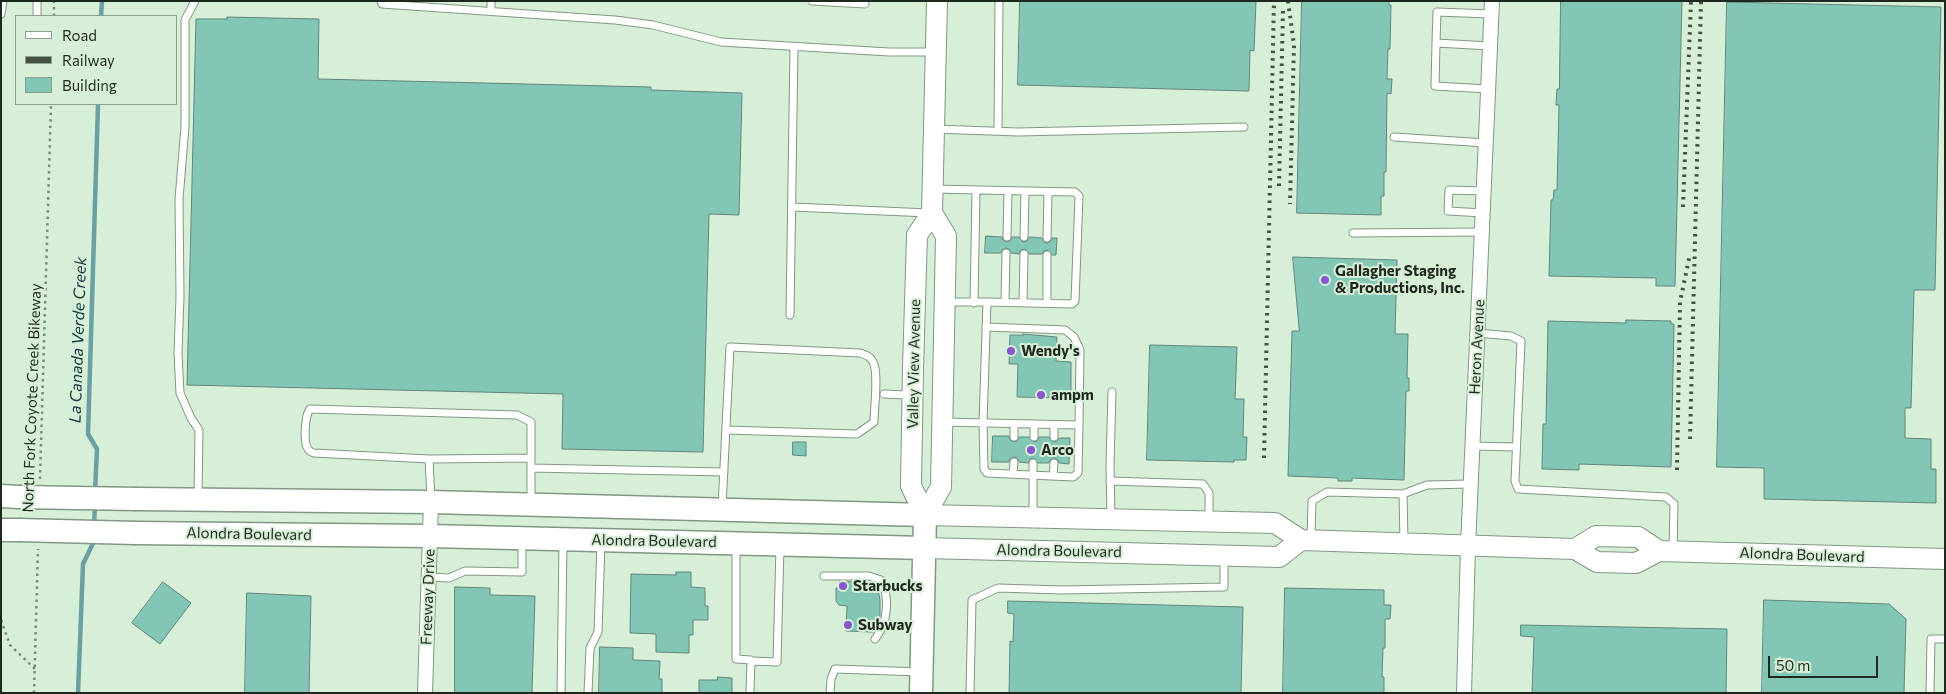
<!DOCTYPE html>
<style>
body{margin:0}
#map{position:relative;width:1946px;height:694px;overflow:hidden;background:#d7efd7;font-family:Commissioner,sans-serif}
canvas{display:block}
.frame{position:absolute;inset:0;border:2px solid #1f281f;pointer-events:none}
.legend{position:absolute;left:15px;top:15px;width:162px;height:90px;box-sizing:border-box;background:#d7efd7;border:1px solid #8d9f8d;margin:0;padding:6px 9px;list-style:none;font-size:15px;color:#1f281f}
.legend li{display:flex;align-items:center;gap:10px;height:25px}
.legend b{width:25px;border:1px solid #8d9f8d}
.scale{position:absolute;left:1768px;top:656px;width:110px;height:22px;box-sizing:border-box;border:2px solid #1f281f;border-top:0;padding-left:6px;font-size:15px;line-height:18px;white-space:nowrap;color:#1f281f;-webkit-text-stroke:4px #d7efd7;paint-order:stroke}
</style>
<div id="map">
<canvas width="1946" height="694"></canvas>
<div class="frame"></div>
<ul class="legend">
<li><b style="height:6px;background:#fff"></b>Road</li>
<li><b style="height:6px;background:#455145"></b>Railway</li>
<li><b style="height:14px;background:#82c7b6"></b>Building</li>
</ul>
<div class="scale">50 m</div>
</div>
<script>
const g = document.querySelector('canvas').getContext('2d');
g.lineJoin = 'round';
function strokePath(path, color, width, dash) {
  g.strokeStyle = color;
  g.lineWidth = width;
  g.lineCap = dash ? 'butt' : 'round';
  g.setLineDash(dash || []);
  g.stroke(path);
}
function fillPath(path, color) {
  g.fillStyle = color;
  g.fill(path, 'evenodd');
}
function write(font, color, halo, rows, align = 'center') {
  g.font = font + ' Commissioner,sans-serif';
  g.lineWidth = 4;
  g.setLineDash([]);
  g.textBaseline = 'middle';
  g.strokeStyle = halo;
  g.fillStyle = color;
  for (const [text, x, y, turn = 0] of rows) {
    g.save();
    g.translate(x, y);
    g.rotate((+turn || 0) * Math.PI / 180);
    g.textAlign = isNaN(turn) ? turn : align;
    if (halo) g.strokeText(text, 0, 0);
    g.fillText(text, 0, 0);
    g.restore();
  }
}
strokePath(new Path2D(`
 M101 16 102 1
 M95 492 97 449 88 434 98 104
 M94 525 95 505
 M78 693 83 564 94 541V537`), '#6aa0a4', 4.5);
const building = new Path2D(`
 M1020 1H1256L1254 51 1250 50 1249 91 1018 85Z
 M1302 1H1389V5H1391L1390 49H1388L1387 79H1392L1391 94 1387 93 1386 172H1384V196H1381V215L1297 213Z
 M1561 1H1682L1675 286H1656V278L1549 276 1551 200H1553L1554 190H1557L1559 105H1556L1557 89H1559Z
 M1727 2 1941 7 1935 290H1914L1911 408H1905V438L1931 439V469H1936V503L1764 499V468L1717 467Z
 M227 17 319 19 318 79 651 87V90L742 93 739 215 709 214 703 452 562 449 563 394 187 385 196 19H227Z
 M986 236 1002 237 1003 240 1006 242 1010 241 1012 237H1019L1023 242 1027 241 1029 237 1042 238 1044 242 1047 243 1051 241 1052 238H1057L1056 255H1052L1047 250 1044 251 1042 254H1029L1025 249 1021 250 1019 254 1011 253 1009 249 1006 248 1002 250 1001 253H985Z
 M1293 257 1397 260 1395 334H1408L1407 378H1409V391H1406L1404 480 1352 478V481H1338V478L1288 476 1292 331H1299Z
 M1626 320 1671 321V324H1674L1671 467 1579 464V470L1542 469 1543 424H1546L1548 321 1626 323Z
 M1023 334 1057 337 1056 361 1071 362V398L1017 397 1018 364H1009L1010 335H1023Z
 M1150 345 1237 347 1235 399H1244L1243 437H1247L1246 460H1234V462L1147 460Z
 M993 436H1009L1010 440 1014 442 1017 441 1019 437H1029L1034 442 1037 441 1039 437H1049L1054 442 1057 441 1059 438H1070L1069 464 1059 463 1057 459 1054 458 1050 460 1049 463H1038L1033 458 1030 459 1028 463 1019 462 1017 458 1014 457 1010 459 1009 462H992Z
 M793 442H806V456L793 455Z
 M676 572H691V587L705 588V606H708V620H693V635H689V653L656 652V634L630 633 631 574 676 575Z
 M840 581 877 584 880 600V617L877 626 874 625 873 632 846 631 847 606 839 605 836 601V588H838Z
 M163 582 191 603 160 644 132 623Z
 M455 587 490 588V595L535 596 532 693H455Z
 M1285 588 1384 590V605H1391L1390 619H1385V648H1383L1382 677H1384V693H1283Z
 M247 593 311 596 309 693H245Z
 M1764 600 1889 604 1906 619 1904 693H1762Z
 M1008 601 1243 607 1241 693H1009L1010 641 1013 642 1014 614 1008 613Z
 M1521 625 1727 629 1726 693H1532L1534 637 1521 636Z
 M600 647 633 648V660L660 661 659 679H662V693H599Z
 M718 677 732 678V693H699V680H717Z`);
fillPath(building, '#82c7b6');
strokePath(building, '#62857c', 1);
const service = new Path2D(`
 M195 1 185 20V127L179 199 180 297 178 353 180 393 191 418 199 430 198 497
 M381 1 382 4 615 20 653 25 721 42 889 52H933
 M812 1 865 4
 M491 11V1
 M1 14 3 1
 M37 16V1
 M1436 43 1435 86 1488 89
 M1490 46 1436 43 1437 12 1491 14
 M935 129 1018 132 1244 127
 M998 131 999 1
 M1394 137 1486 143
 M933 189 1075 192 1079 196 1075 301 1072 304 987 302 983 423 984 469 987 473 1073 477 1078 473 1079 425C1033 424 988 423 943 422
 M792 207 929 213
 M1483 213 1448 211 1449 190 1484 191
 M1353 233 1482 232
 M1007 237 1008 191
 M1024 237 1025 191
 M1047 238 1048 192
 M945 302H987
 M1005 302 1006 253
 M974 303 976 190
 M1023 303 1024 254
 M1047 303V255
 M790 315 794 47
 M986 327 1065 330 1074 337 1080 350 1079 425
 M1477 333 1511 336 1521 341 1515 481 1518 489 1666 497 1674 504 1673 551
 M884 394 907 395
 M1014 437V424
 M1034 437V424
 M1054 437V425
 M1472 446 1516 447
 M429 459 431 499
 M531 468 724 472
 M1013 474 1014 462
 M1053 476 1054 463
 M1110 481 1203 484 1209 493V521
 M1403 494 1427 485 1470 484
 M531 503V422L517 415 310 409C305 415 303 442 308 449 310 452 311 452 314 453L429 459 531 458
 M722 507 730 347 860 353C866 355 870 356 873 362 879 372 874 410 874 422L857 434 726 430
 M1033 515V463
 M1111 519 1110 465 1112 392
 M1311 538 1312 501 1327 492 1403 494 1404 542
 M736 547V659L751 660 750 693
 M824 576H869L881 580C890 598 888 623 875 639
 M429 577 449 578 465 571 522 572V541
 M751 661 777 662 780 547
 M561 693 563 542
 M588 693 590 648 598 632 601 543
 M830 693 831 679 835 669 920 672
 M970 693 972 600 998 588 1062 590 1224 587V558
 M1930 693 1931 639H1945`);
const minor = new Path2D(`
 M425 693 431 502
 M1464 693 1468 546 1492 1`);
const secondary = new Path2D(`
 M925 515 1275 523 1301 540 1575 549 1597 562 1636 563 1659 551 1945 559
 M925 515 941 487 946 236 932 213 937 1
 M925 515 911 486 913 369 917 235 932 213
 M925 548 1279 557 1301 540
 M1575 549 1596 536 1638 537 1659 551`);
const primary = new Path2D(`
 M1 496 19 497
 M137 499 431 502 925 515 921 693
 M1 530H19
 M136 533 430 536 925 548`);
strokePath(service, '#819882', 9);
strokePath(minor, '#819882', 16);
strokePath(secondary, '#819882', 22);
strokePath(primary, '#819882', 25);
strokePath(new Path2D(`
 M54 16V1
 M40 479 51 104
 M1 620 10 645 35 669
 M34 693 38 549`), '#7b8b7b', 2.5, [2.5, 4]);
strokePath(service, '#fff', 7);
strokePath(minor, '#fff', 14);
strokePath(secondary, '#fff', 20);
strokePath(primary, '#fff', 22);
strokePath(new Path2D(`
 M1288 1 1294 45 1290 204
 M1279 186 1283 9
 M1683 207 1691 1
 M1690 439 1701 1
 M1264 458 1274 1
 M1677 470 1680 302 1690 254`), '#455145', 4, [2.5, 5]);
const primaryBridge = new Path2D(`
 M19 497 137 499
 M19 530 136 533`);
strokePath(primaryBridge, '#819882', 25, []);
strokePath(primaryBridge, '#fff', 22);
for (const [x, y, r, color] of [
 [1325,280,5,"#8755cd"],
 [1011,351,5,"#8755cd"],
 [1041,395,5,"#8755cd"],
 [1031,450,5,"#8755cd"],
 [843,586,5,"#8755cd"],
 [848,625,5,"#8755cd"]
]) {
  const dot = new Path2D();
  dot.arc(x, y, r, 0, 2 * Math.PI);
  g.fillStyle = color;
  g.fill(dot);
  strokePath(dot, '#d7efd7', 2);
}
write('bold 15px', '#1f281f', '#d7efd7', [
 ["Gallagher Staging",1335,271],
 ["& Productions, Inc.",1335,288],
 ["Wendy's",1021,351],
 ["ampm",1051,395],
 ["Arco",1041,450],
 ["Starbucks",853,586],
 ["Subway",858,625]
], 'left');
write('15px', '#1f281f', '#d7efd7', [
 ["Heron Avenue",1477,347,-87],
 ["Valley View Avenue",914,364,-89],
 ["North Fork Coyote Creek Bikeway",32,398,-88],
 ["Alondra Boulevard",249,534,1],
 ["Alondra Boulevard",654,541,1],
 ["Alondra Boulevard",1059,551,1],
 ["Alondra Boulevard",1802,555,2],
 ["Freeway Drive",428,597,-88]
]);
write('italic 16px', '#15393e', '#d7efd7', [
 ["La Canada Verde Creek",78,340,-88]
]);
</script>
